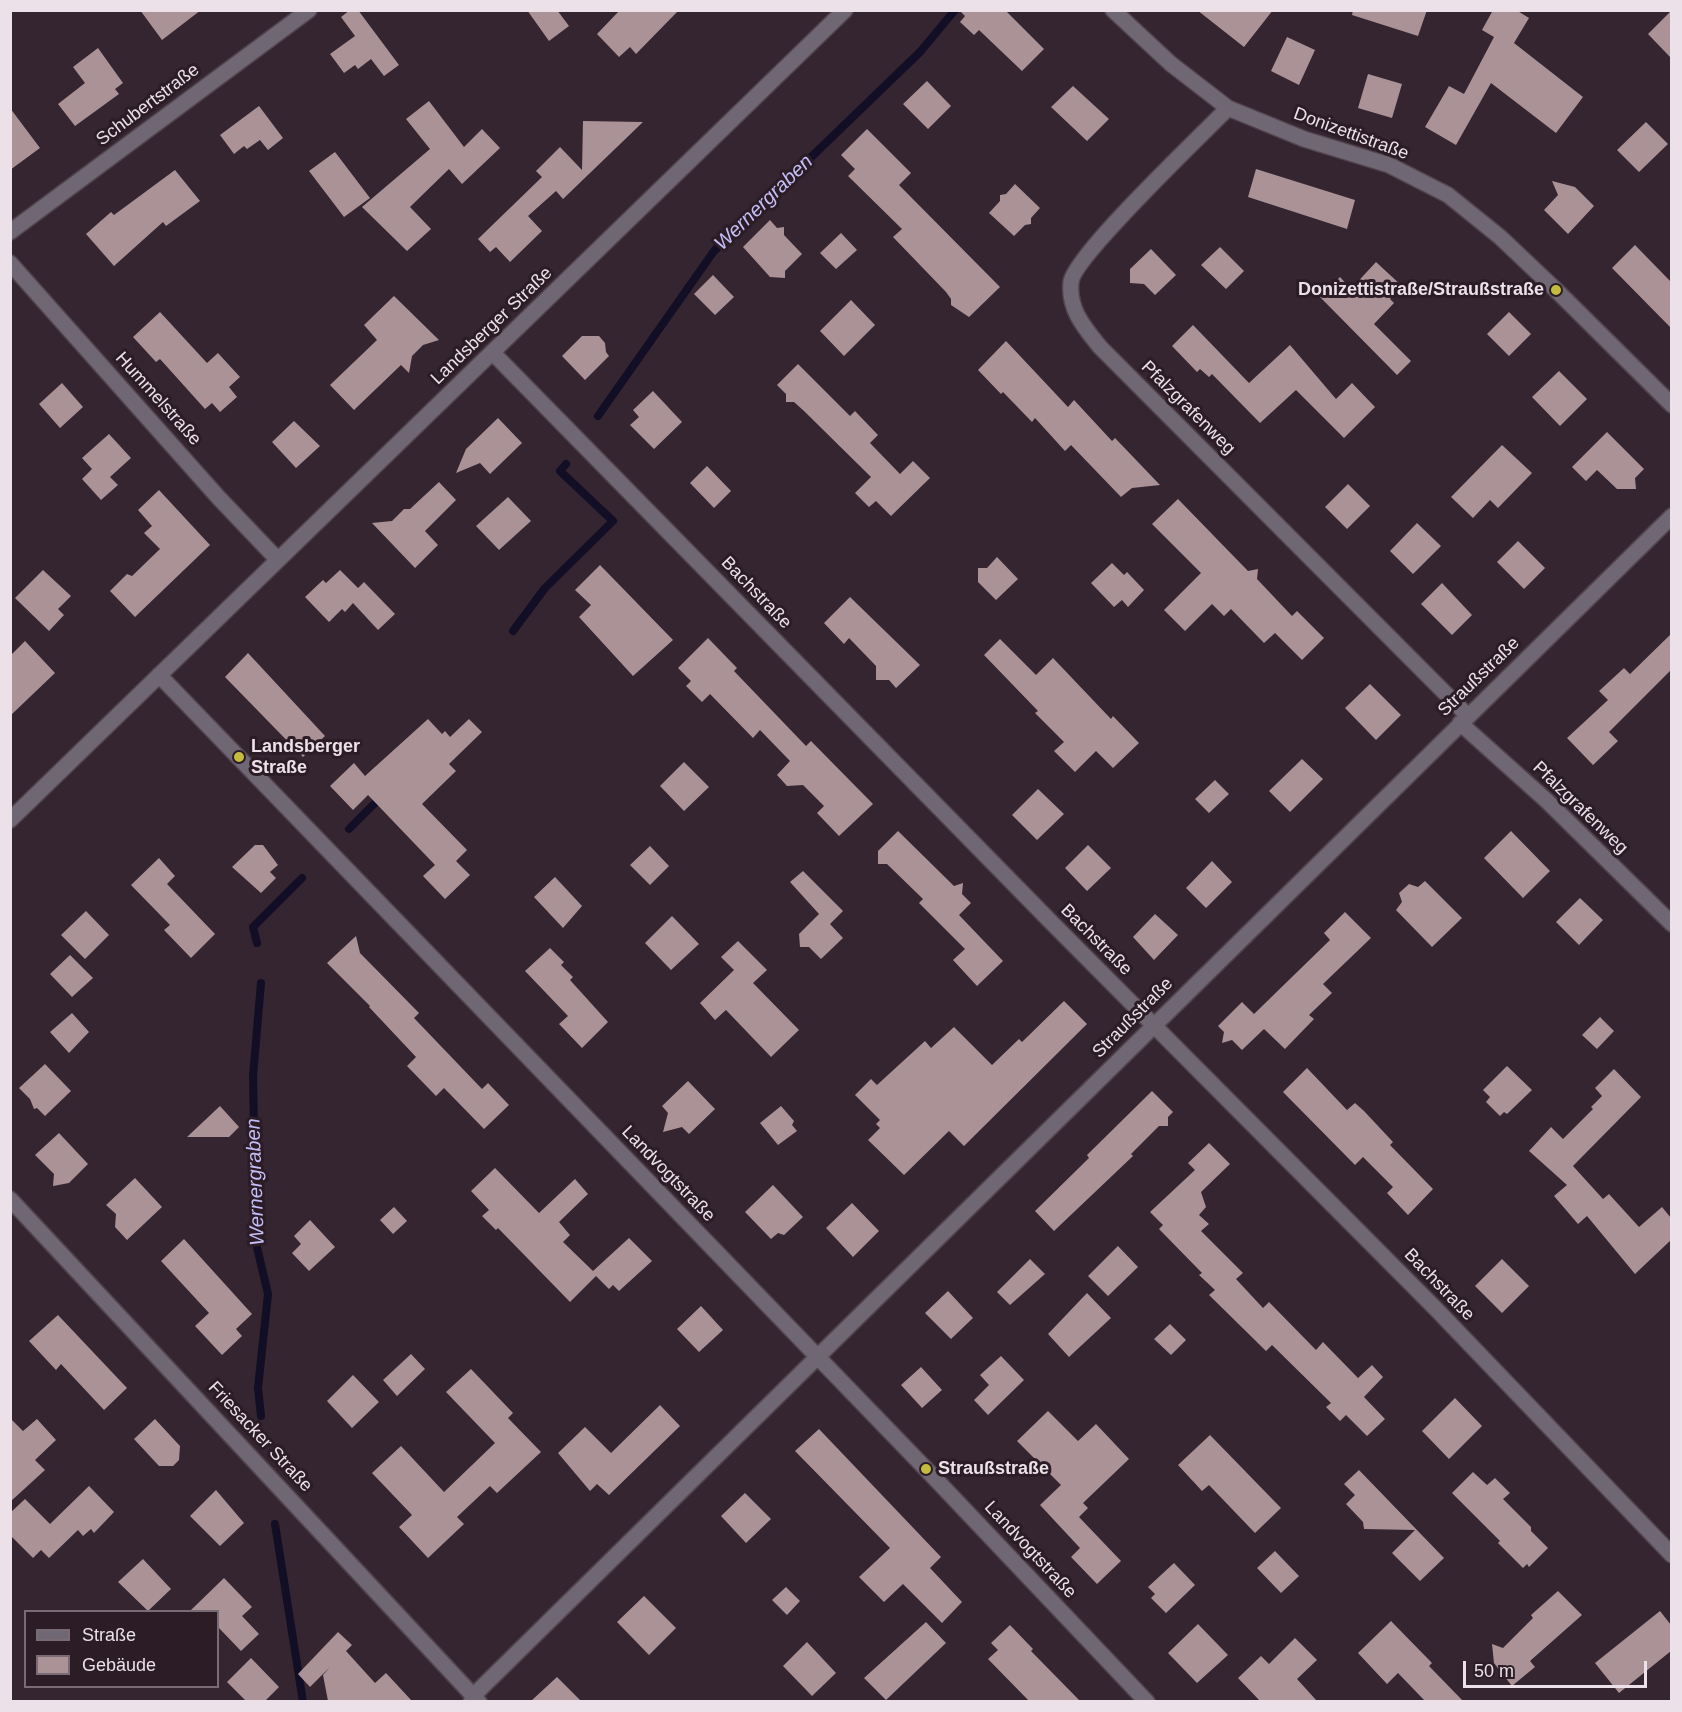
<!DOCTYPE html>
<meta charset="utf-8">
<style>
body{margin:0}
#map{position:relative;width:1682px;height:1712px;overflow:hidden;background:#352530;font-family:Arial,sans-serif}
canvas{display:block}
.frame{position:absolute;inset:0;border:12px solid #ece1e8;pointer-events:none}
.legend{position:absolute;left:24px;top:1610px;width:195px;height:78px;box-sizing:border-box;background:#2b1c26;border:2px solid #786b74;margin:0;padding:8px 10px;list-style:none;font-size:18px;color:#ece1e8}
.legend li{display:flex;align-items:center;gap:12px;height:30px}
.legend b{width:30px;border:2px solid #786b74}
.scale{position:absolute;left:1463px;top:1661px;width:184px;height:27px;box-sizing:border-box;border:3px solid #ece1e8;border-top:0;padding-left:8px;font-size:18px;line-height:21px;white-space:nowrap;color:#ece1e8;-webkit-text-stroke:4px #2b1c26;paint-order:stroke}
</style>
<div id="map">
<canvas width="1682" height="1712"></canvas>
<div class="frame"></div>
<ul class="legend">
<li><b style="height:8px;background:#6f6773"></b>Straße</li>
<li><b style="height:16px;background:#aa9297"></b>Gebäude</li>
</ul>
<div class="scale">50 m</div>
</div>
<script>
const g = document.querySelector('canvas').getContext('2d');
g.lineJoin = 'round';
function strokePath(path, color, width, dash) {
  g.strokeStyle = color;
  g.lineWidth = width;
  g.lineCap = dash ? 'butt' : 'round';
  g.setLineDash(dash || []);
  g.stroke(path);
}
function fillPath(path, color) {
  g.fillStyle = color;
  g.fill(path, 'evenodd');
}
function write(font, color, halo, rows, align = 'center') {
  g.font = font + ' Arial,sans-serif';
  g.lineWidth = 6;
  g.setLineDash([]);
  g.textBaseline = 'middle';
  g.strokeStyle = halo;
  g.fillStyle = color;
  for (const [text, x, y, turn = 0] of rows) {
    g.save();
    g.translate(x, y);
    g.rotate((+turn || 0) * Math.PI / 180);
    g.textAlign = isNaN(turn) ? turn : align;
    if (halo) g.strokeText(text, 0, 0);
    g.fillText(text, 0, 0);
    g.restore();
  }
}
strokePath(new Path2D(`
 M598 416 714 251 920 52 955 10
 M513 631 545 588 613 521 560 471 566 464
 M349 829 381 797
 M257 943 253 927 302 878
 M261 1416 258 1388 268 1294 256 1243 253 1076 261 983
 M275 1524 303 1702`), '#120e26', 8);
fillPath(new Path2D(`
 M140 10H201L162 40Z
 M350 10H358L399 65 384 76 371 59 358 69 355 65 344 73 330 54 355 36 341 17Z
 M527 10H557L569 26 549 41Z
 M620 10H679L636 54 630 47 619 57 597 34Z
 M959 10H1005L1044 49 1022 71 979 30 974 35 960 22 965 16Z
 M1197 10H1273L1244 47Z
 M1353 10H1427L1418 36 1352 15Z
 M1493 10H1516L1529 18 1514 43 1583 97 1556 133 1491 83 1456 145 1425 127 1449 86 1464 94 1494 37 1482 30Z
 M1671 11V58L1648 34Z
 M1287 37 1315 50 1299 85 1271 71Z
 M98 48 123 83 115 89 119 94 75 126 58 104 85 83 73 67Z
 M1368 74 1402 84 1392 118 1358 108Z
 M927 81 951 106 928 129 903 104Z
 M1073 86 1109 119 1087 141 1051 107Z
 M429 101 464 147 482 129 500 148 462 184 449 169 410 207 431 229 407 251 362 207 430 149 406 119Z
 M259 106 283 138 268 150 260 140 247 149 244 146 234 154 220 135Z
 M10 108 40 148 10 170Z
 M583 121 643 122 563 199 556 191 528 216 542 231 510 262 496 247 490 252 478 239 542 177 536 171 560 147 582 170Z
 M1646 122 1668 144 1639 172 1617 150Z
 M867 129 911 173 899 185 1000 287 969 317 951 305V299L946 292 893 237 902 229 848 176 855 169 841 155Z
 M335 152 370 198 344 217 309 171Z
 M1256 169 1355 200 1347 229 1248 197Z
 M175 170 200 201 166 226 163 222 114 266 86 234 111 212 114 215Z
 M1552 181 1575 187 1594 206 1568 234 1544 210 1558 195Z
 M1015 184 1040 208 1031 218V224L1025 225 1014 236 989 213 1000 201V195L1006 194Z
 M770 220 777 228 784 227V235L802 254 785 271V278L770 277 743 247Z
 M841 233 857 250 836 269 820 253Z
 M1635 245 1671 282V328L1612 268Z
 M1220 247 1244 271 1226 289 1201 265Z
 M1151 249 1176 275 1155 295 1144 284 1130 283V269Z
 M1376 262 1402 286 1390 299 1394 303 1374 324 1411 361 1397 375 1320 297 1340 277 1351 289Z
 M713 275 734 297 715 315 694 294Z
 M394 296 439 340 423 345 412 356 409 373 401 365 354 410 330 385 377 340 364 325Z
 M851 300 875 325 844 356 820 331Z
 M160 312 207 363 218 353 240 377 229 387 237 397 220 412 212 403 205 409 160 359 156 362 133 337Z
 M1509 312 1531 334 1509 356 1487 334Z
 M1193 325 1249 383 1290 345 1336 399 1352 383 1375 407 1344 438 1296 390 1260 423 1212 374 1209 377 1200 369 1197 372 1172 346Z
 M582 336H599L605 343 606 352 609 356 585 380 562 356Z
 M1006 341 1068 407 1074 400 1112 441 1115 438 1160 485 1132 488 1121 497 1071 445 1065 451 1035 418 1032 422 1003 392 1001 394 978 370Z
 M798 364 850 416 855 411 878 435 870 443 900 474 913 461 930 478 891 516 876 501 869 507 855 493 871 477 804 411 794 402H786V394L777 385Z
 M1559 371 1587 399 1560 426 1532 397Z
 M62 383 83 407 60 428 39 404Z
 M653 391 682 422 654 449 630 425 639 417 633 410Z
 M498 418 522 443 490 474 480 463 456 473 466 449Z
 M294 421 320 446 296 468 272 442Z
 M1607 432 1644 469 1635 478 1636 489H1617L1597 470 1586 481 1572 467Z
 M109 434 131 458 110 477 118 485 101 500 82 479 92 469 82 458Z
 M1502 445 1532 473 1498 508 1490 500 1473 518 1451 497Z
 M707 466 731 491 714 508 690 483Z
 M439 482 456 500 425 531 438 545 415 568 372 523 392 521 404 509H410Z
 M1348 484 1370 506 1347 529 1325 507Z
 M159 490 210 545 135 617 110 591 127 574 132 576 160 549 144 533 152 526 138 510Z
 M508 497 531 521 499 550 476 526Z
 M1178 499 1248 571 1258 569 1257 579 1292 616 1297 611 1324 638 1302 660 1275 633 1264 643 1231 609 1224 616 1212 604 1185 631 1164 610 1201 573 1152 524Z
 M1417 523 1441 546 1413 574 1390 551Z
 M1518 541 1545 568 1524 589 1497 562Z
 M997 557 1018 579 996 600 978 582V568H987Z
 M1112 563 1124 575 1127 572 1144 590 1128 607 1122 600 1114 607 1091 583Z
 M600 565 673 640 633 676 579 617 591 605 575 590Z
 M43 570 71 596 58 609 64 615 49 631 15 598Z
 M340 570 358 588 364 582 395 614 378 630 353 603 345 612 342 609 329 622 305 597 323 580 326 583Z
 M1442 583 1472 615 1452 635 1421 604Z
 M850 597 920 665 896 688 889 680H876V666L849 638 844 644 824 623Z
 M1671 634V670L1609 732 1618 741 1593 765 1567 738 1608 700 1599 691 1624 668 1630 674Z
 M708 638 737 668 734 671 806 746 811 741 873 804 839 836 817 813 824 806 803 785 787 786 777 775 790 761 760 730 753 738 710 694 702 702 686 686 691 681 678 668Z
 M1000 639 1036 675 1053 658 1111 719 1113 716 1139 743 1113 768 1096 751 1075 772 1054 751 1064 742 1035 713 1038 711 984 655Z
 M25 641 55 673 10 716V656Z
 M248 653 325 736 303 757 225 677Z
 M1370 684 1401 715 1376 740 1345 708Z
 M428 719 442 734 445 731 450 737 469 719 482 732 449 764 456 771 422 804 467 850 456 861 470 875 445 899 423 876 435 865 368 795 353 810 330 786 354 763 365 776Z
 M1302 759 1323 779 1290 812 1269 791Z
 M684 762 709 787 684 811 660 786Z
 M1215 780 1229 794 1209 813 1195 799Z
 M1038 789 1064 814 1037 840 1012 815Z
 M898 831 954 886 963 883 962 894 971 903 959 915 1003 961 977 986 953 960 965 949 919 903 923 899 887 864H878V851Z
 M1511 831 1550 871 1523 898 1484 858Z
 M255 845H263L278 865 270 872 276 878 261 893 232 867Z
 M1088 845 1111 868 1087 891 1065 868Z
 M650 846 669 866 650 885 630 865Z
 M159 858 175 876 167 884 215 934 191 958 164 930 170 925 131 885Z
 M1212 861 1232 882 1206 908 1186 888Z
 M803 871 843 911 830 924 843 938 821 959 809 947H800L799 934 819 914 790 882Z
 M555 877 582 906 563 928 534 897Z
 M1425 881 1462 918 1432 947 1396 910 1402 902 1399 893 1409 884 1418 887Z
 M1580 898 1603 920 1579 945 1556 922Z
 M86 911 109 935 85 959 61 935Z
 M1345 912 1371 938 1323 984 1332 993 1309 1015 1314 1019 1285 1049 1264 1029 1242 1050 1232 1040 1222 1043 1224 1032 1218 1026 1242 1002 1254 1014 1330 940 1324 933Z
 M1155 914 1178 935 1154 960 1133 937Z
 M672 916 699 944 671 970 645 943Z
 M356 936 360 953 419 1013 414 1018 482 1089 488 1083 509 1105 484 1129 444 1088 436 1096 407 1066 416 1057 369 1007 370 1006 327 963Z
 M738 941 767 970 753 983 799 1030 771 1057 726 1010 715 1020 700 1003 734 970 721 957Z
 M550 948 564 962 561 965 573 977 570 980 608 1022 582 1048 559 1024 568 1016 525 971Z
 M70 955 93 978 72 997 50 974Z
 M1064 1001 1087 1024 964 1146 949 1131 904 1175 868 1140 880 1128 876 1124 880 1120 855 1095 871 1079 877 1085 925 1041 931 1048 954 1027 992 1065 1019 1039 1022 1042Z
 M72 1013 89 1032 69 1053 50 1032Z
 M1600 1017 1614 1031 1597 1049 1582 1035Z
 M45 1064 71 1091 45 1116 37 1108 34 1109 30 1099 19 1088Z
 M1507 1066 1532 1090 1507 1114 1504 1112 1500 1116 1486 1102 1490 1097 1483 1090Z
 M1307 1068 1347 1110 1355 1103 1364 1111 1393 1142 1390 1145 1433 1189 1408 1215 1387 1193 1393 1187 1363 1157 1355 1165 1283 1092Z
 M1614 1069 1641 1097 1573 1166 1603 1199 1609 1194 1639 1227 1662 1207 1671 1218V1240L1635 1274 1587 1216 1578 1224 1554 1196 1567 1185 1529 1151 1551 1127 1563 1139 1593 1109 1591 1107 1602 1096 1595 1088Z
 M688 1081 715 1109 689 1134 682 1127 663 1132 668 1113 662 1106Z
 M1152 1091 1173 1112 1168 1117V1126H1159L1131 1154 1133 1156 1054 1231 1035 1211 1089 1158 1087 1155Z
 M220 1106 239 1127 229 1137H187Z
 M781 1106 794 1121 792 1125 797 1131 778 1145 760 1123Z
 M59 1133 88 1164 69 1183 53 1186 54 1174 35 1155Z
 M1209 1143 1230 1164 1201 1192 1206 1207 1199 1215 1209 1224 1201 1231 1243 1273 1236 1279 1263 1308 1269 1302 1316 1350 1323 1342 1358 1378 1372 1365 1383 1377 1364 1397 1385 1419 1367 1436 1346 1415 1340 1421 1326 1407 1331 1403 1272 1345 1266 1351 1209 1295 1215 1290 1199 1275 1202 1273 1159 1229 1163 1225 1150 1212 1195 1170 1188 1163Z
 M495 1168 539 1213 575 1179 588 1194 559 1222 570 1235 563 1242 593 1271 629 1238 652 1261 619 1291 613 1285 609 1289 596 1276 570 1302 498 1228 496 1230 482 1216 489 1210 471 1191Z
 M135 1178 162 1207 127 1240 115 1227 116 1214 106 1205Z
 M773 1185 803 1217 784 1235 778 1233 771 1239 745 1212Z
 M852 1203 879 1231 853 1257 826 1228Z
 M394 1207 407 1221 393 1234 380 1220Z
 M310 1220 335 1247 309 1271 292 1253 301 1244 294 1236Z
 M184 1239 252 1314 236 1329 242 1336 222 1355 195 1326 209 1313 161 1261Z
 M1118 1246 1138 1267 1108 1296 1088 1276Z
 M1030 1259 1045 1274 1010 1305 997 1292Z
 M1502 1259 1529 1286 1502 1313 1475 1286Z
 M948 1291 973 1318 951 1339 925 1313Z
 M1087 1293 1111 1318 1069 1357 1048 1334Z
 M701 1306 723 1330 699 1352 677 1329Z
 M58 1315 127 1388 104 1410 61 1364 56 1370 29 1341Z
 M1170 1324 1186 1340 1171 1355 1154 1339Z
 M411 1354 425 1369 397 1396 383 1380Z
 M1001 1356 1024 1380 988 1415 974 1400 989 1385 980 1375Z
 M921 1367 942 1390 922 1408 901 1385Z
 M471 1369 513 1413 508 1418 541 1452 497 1493 490 1486 457 1517 464 1524 428 1558 399 1527 412 1515 372 1473 401 1446 444 1492 495 1443 446 1392Z
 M353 1375 379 1402 352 1428 327 1401Z
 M1455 1398 1482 1426 1449 1459 1422 1431Z
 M660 1405 680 1426 609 1495 597 1484 590 1491 558 1453 585 1427 611 1453Z
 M1048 1411 1078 1441 1096 1424 1129 1459 1083 1503 1088 1508 1079 1517 1121 1561 1097 1584 1071 1557 1080 1548 1040 1505 1061 1485 1017 1441Z
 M10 1418 23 1431 37 1419 56 1440 35 1460 45 1470 10 1502Z
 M155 1419 180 1446 179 1460 173 1466H159L134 1439Z
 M819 1429 941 1557 930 1568 962 1602 942 1623 903 1584 884 1602 859 1577 890 1548 795 1451Z
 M1210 1435 1281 1508 1255 1533 1209 1485 1202 1491 1178 1465Z
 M1359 1470 1444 1558 1420 1581 1392 1553 1415 1530 1364 1529 1363 1522 1346 1504 1355 1495 1344 1484Z
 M1473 1472 1487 1485 1495 1478 1510 1493 1503 1499 1531 1527V1531L1548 1548 1529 1567 1527 1564 1523 1568 1498 1543 1500 1541 1452 1493Z
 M89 1486 114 1512 94 1533 91 1529 83 1536 78 1530 49 1558 41 1550 33 1558 10 1535V1513L25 1499 50 1524Z
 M216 1490 244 1523 220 1546 190 1516Z
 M745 1493 771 1519 746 1543 721 1516Z
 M1275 1551 1299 1576 1281 1593 1257 1568Z
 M143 1559 171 1589 148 1611 118 1582Z
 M1174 1563 1195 1585 1166 1613 1151 1598 1155 1594 1148 1587Z
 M224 1578 252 1607 242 1616 259 1634 241 1651 218 1627V1611H190Z
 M786 1587 800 1601 787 1615 772 1600Z
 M1558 1591 1582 1615 1530 1661 1535 1667 1512 1686 1494 1663 1492 1644 1503 1648 1533 1618 1531 1615Z
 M644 1596 676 1628 649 1655 617 1622Z
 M1660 1611 1671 1625V1651L1619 1693 1595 1663Z
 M1391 1621 1432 1663 1429 1666 1463 1701H1425L1398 1673 1387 1684 1358 1653Z
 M926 1622 946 1643 886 1700 864 1678Z
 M1198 1624 1228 1655 1197 1683 1168 1653Z
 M1010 1625 1033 1649 1031 1651 1080 1701H1029L988 1659 998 1650 991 1643Z
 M338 1632 352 1645 346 1651 375 1683 386 1673 412 1701H328L323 1675 330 1667 310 1687 298 1674Z
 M1295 1638 1317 1660 1297 1679 1317 1701H1260L1238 1678 1261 1656 1269 1664Z
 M807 1642 836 1673 812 1696 783 1666Z
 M251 1658 279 1687 265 1701H246L227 1682Z
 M557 1677 581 1701H531Z`), '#aa9297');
const minor = new Path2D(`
 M1113 10 1171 64 1228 108 1304 139 1389 165 1448 195 1500 237 1556 290 1672 405
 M1228 108C1202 135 1074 256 1071 282 1068 309 1084 327 1100 347L1467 715
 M10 232 309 10
 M10 263 218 497 278 560
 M492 352 1052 923 1436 1309 1672 1555
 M159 675 926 1469 1147 1702
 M1460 723 1547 801 1672 924
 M10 820 845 10
 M10 1199 479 1702
 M471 1702 474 1695 1672 516`);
strokePath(minor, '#52434d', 18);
strokePath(minor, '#6f6773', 15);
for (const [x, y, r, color] of [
 [1556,290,6,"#c5bc3d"],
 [239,757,6,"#c5bc3d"],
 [926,1469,6,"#c5bc3d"]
]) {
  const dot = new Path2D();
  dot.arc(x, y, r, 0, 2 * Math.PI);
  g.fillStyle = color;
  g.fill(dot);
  strokePath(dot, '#2b1c26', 2);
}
write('18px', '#ece1e8', '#2b1c26', [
 ["Schubertstraße",148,105,-37],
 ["Donizettistraße",1351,134,20],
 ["Landsberger Straße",492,326,-44],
 ["Hummelstraße",158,399,48],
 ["Pfalzgrafenweg",1188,408,45],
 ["Bachstraße",756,593,46],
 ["Straußstraße",1479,677,-44],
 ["Pfalzgrafenweg",1580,808,44],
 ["Bachstraße",1096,940,45],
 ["Straußstraße",1133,1018,-45],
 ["Landvogtstraße",668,1174,46],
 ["Bachstraße",1439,1285,46],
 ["Friesacker Straße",260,1437,47],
 ["Landvogtstraße",1030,1550,47]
]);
write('bold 18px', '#ece1e8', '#2b1c26', [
 ["Donizettistraße/Straußstraße",1544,290,"right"],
 ["Landsberger",251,747],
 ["Straße",251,768],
 ["Straußstraße",938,1469]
], 'left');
write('italic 20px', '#c3bef6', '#2b1c26', [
 ["Wernergraben",764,203,-44],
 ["Wernergraben",256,1182,-92]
]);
</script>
